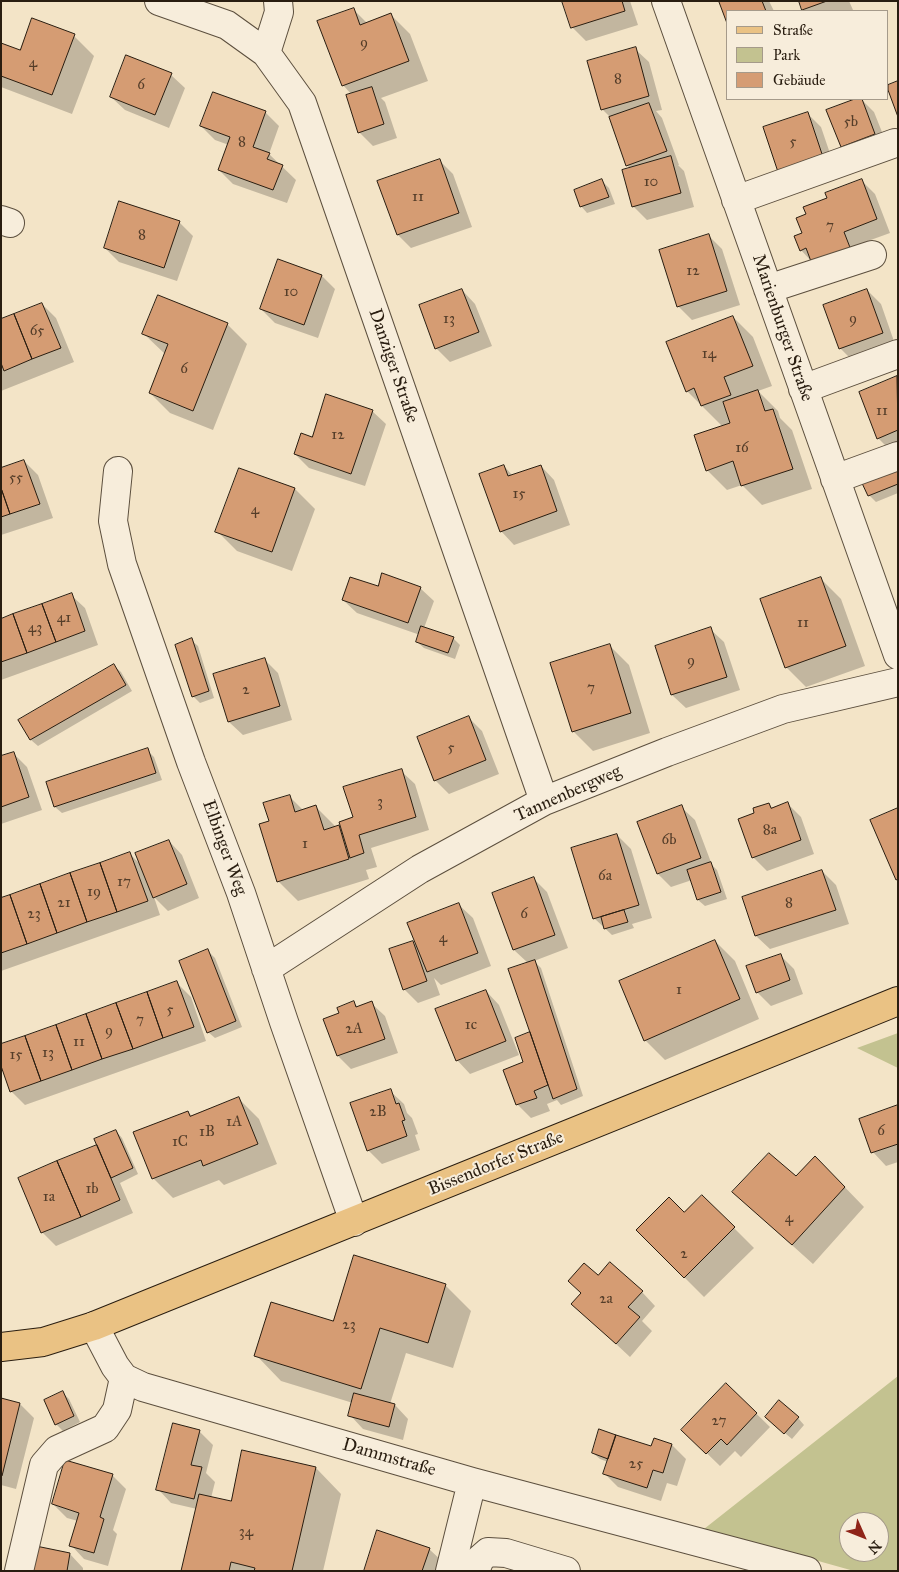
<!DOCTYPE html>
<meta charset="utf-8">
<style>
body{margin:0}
#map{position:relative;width:899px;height:1572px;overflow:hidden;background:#f3e4c7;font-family:"IM FELL Great Primer",serif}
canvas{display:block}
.frame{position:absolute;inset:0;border:2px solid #291d10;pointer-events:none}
.legend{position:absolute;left:726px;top:10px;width:162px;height:90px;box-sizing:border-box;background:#f7eddb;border:1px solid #a59a8a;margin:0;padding:6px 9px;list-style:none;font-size:15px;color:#291d10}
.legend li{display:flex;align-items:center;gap:10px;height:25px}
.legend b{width:25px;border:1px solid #a59a8a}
.north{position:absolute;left:839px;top:1512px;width:50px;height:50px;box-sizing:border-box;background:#f7eddb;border:1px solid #a59a8a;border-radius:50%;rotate:134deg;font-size:14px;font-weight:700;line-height:20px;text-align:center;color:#291d10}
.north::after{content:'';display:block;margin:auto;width:18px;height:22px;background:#8f2418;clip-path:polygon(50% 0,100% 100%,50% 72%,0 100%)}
</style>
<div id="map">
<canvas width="899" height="1572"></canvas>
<div class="frame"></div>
<ul class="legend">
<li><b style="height:6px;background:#eac284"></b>Straße</li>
<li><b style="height:14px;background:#c3c290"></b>Park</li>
<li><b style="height:14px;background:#d59c73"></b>Gebäude</li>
</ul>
<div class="north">N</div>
</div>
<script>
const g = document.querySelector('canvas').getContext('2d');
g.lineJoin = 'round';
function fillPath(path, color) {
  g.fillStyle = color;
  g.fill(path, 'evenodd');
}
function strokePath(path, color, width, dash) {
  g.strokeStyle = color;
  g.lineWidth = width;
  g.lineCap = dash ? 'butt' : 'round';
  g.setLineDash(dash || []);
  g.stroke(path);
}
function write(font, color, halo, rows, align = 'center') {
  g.font = font + ' "IM FELL Great Primer",serif';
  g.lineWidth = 4;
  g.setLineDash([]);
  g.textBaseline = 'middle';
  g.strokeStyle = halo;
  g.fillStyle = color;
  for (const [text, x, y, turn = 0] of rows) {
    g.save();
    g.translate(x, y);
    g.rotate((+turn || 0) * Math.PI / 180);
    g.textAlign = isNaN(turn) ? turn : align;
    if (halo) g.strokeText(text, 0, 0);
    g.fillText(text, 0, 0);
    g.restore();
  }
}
fillPath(new Path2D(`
 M898 1033V1068L857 1048Z
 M898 1376V1571H854L704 1529ZM849 1522H879V1552H849Z`), '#c3c290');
fillPath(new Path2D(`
 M564 1H630L638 25 586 41 572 27Z
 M725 1H769L774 11H728Z
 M800 1H849L853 10 805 11Z
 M353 9 367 23 390 14 410 34 428 81 381 98 385 102 397 138 373 146 359 132 352 95 343 85Z
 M33 20 74 36 94 56 72 114 1 87V44L21 51Z
 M635 49 649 62 662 110 656 111 662 118 679 165H678L684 171 694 207 647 220 633 206 631 169 627 165 610 117 602 109Z
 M171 75 185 88 169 128 125 110 111 97Z
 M858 99H861L874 112 888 147 856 160 842 146 828 110Z
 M265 112 279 126 269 154 296 180 287 203 233 184 219 170 229 145 215 140 201 126Z
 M808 114 821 127 836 171 793 185Z
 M439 160 453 174 472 227 411 248 398 235Z
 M861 180 875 194 890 233 857 245 864 264 812 262 801 250 807 215Z
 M602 181 609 188 615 204 587 213 581 206Z
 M179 222 193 236 177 281 119 262 105 248Z
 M709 236 722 249 740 305 692 320 678 306Z
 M279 260 322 276 335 289 318 338 275 323 261 309Z
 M462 290 475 304 492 346 450 362 436 348Z
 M867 290 881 304 896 347 854 362 840 348Z
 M42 304 56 318 74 362 1 391V320Z
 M733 317 753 337 772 386 758 391 778 411 780 418 792 430 812 489 762 505 742 485 727 490 707 470 723 427 687 391Z
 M227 324 247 344 213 430 170 413 150 393 165 354 144 334Z
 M897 378 898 449 892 452 878 438Z
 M372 411 386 424 365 486 309 468 295 454 313 439Z
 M24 461 38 475 53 518 1 535V469Z
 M504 466 513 476 541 466 554 480 570 525 514 545 501 531Z
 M898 469V493L876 502 869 495Z
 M240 470 295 489 315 509 292 571 237 551 217 531Z
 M821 579 841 599 865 666 806 687 786 667Z
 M420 588 434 601 424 628 453 638 460 645 455 659 424 648 417 642 420 635 357 613 343 600Z
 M71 595 85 608 98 645 1 680V620Z
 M710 629 724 642 740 690 686 708 672 695 657 647Z
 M191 640 198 646 214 698 200 703 193 696Z
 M609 645 629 665 650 733 593 751 573 731Z
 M264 659 278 673 292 720 243 735 229 722Z
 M114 666 121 672 132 691 38 746 31 740 20 721Z
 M468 717 482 731 499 774 449 794 435 780Z
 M147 750 154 757 162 780 62 813 55 807 48 783Z
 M13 753 27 767 42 810 1 824V757Z
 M401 771 415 784 429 830 371 848 377 867 366 870 369 879 298 901 278 881 270 822 289 796 304 811 316 807 336 827H338L343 832Z
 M787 803 801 817 814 854 767 871 753 857 756 814 769 804 773 809Z
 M681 807 695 820 712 865 717 870 727 899 705 906 698 900 692 880 671 887 658 874Z
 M617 835 631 849 652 918 632 924 634 928 612 935 594 918Z
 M169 841 182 855 199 898 168 911 154 897 160 915 1 971V899L130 854 141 865Z
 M822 871 836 885 849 924 770 949 756 936 743 898Z
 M533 878 547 892 568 948 534 961 541 968 583 1096 561 1105 557 1100 547 1104 550 1111 531 1118 517 1104 525 1063 533 1037 528 963 514 950 494 893Z
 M459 905 473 918 491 966 441 985 434 978 440 995 418 1003 404 989 413 942 418 948Z
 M715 941 735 961 759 1019 665 1060 645 1040Z
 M208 951 215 958 242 1027 215 1038 208 1032Z
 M780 955 794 969 803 994 771 1006 757 992Z
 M177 983 191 997 206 1041 25 1105 11 1091Z
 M486 991 499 1005 519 1055 470 1074 457 1060Z
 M354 1003 358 1007 371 1003 385 1016 398 1053 351 1069 338 1056 341 1014Z
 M390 1091 404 1104 407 1113 412 1118 418 1134 415 1135 420 1150 382 1164 368 1150Z
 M239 1099 259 1119 277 1164 224 1185 219 1180 173 1198 153 1178 188 1112 193 1117Z
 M898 1106V1162L886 1166 873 1152Z
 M116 1131 122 1138 138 1174 120 1183 133 1213 56 1246 42 1232 96 1146Z
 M835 1177 864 1207 813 1264 754 1211 796 1178Z
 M702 1196 754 1248 704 1297 637 1230 684 1214Z
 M598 1277 642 1292 655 1306 642 1321 652 1331 630 1357 573 1304Z
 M445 1285 471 1311 453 1368 406 1353 390 1404 395 1405 408 1419 403 1440 363 1429 350 1415 353 1403 281 1381 256 1355 334 1323Z
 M726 1384 770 1427 741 1457 735 1451 720 1466 683 1430Z
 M62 1392 69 1399 80 1422 63 1431 56 1424Z
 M1 1400 20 1404 34 1418 16 1489 1 1485Z
 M798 1418 804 1425 792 1439 773 1423Z
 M199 1431 213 1445 206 1473 215 1482 211 1498 232 1503 316 1468 341 1494 323 1571H182L197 1509 171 1503 158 1489Z
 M616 1436 652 1448 654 1439 672 1445 686 1459 677 1486 667 1483 661 1501 618 1487 605 1474 608 1462 600 1459 593 1453Z
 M112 1475 126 1489 113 1530 117 1534 108 1566 84 1559 71 1545 78 1521 67 1518 53 1504Z
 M429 1549 443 1562 440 1571H365Z
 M70 1554 83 1568V1571H28Z`), '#0003');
const building = new Path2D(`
 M562 1H622L625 11 571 28Z
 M721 1H762L766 11H728V26L719 2Z
 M799 1H827L802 10Z
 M354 8 360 25 391 13 409 61 342 86 317 21Z
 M32 18 75 34 52 95 1 76V43L20 50Z
 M636 47 649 96 601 110 587 61Z
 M126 55 172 73 155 115 110 97Z
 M898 81V117L888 90V85Z
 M372 87 384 124 358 133 346 95Z
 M213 92 266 111 253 147 270 153 267 159 283 165 273 190 218 170 230 137 200 126Z
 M855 99H862L875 134 841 147 826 110Z
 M649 103 667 151 626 166 609 117Z
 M808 112 823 157 778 172 763 127Z
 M671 156 681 193 632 207 622 170Z
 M440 159 459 213 397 235 377 181Z
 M602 179 609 197 580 207 574 190Z
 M862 179 877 219 844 232 851 250 812 264 806 248 800 251 794 236 802 233 796 218 806 214 803 207 827 198 825 193Z
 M119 201 180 221 164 268 104 248Z
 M709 234 727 291 677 307 659 250Z
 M278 259 322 275 304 325 260 309Z
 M462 289 479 332 435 349 419 305Z
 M867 289 883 333 839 349 823 305Z
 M158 295 228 323 193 411 149 393 168 344 142 334Z
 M42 303 61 348 32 359 14 314Z
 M14 314 32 359 4 371 1 363V319Z
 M733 316 753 366 724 377 731 395 701 406 694 388 686 392 666 342Z
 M897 376 898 430 877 439 859 392Z
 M758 390 765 411 773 409 793 469 741 486 733 461 706 471 694 435 730 423 723 402Z
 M326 394 373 410 351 474 294 454 301 433 312 437Z
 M24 460 40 504 10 514 1 488V468Z
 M504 465 508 476 541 465 557 511 500 532 479 474Z
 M239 468 295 488 272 552 215 532Z
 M898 469V484L868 496 861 481Z
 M1 488 10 514 1 517Z
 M382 573 421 587 408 623 342 600 350 577 378 586Z
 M821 577 846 646 785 668 760 599Z
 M72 593 85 631 56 642 42 604Z
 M42 604 56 642 27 653 13 614Z
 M13 614 27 653 1 662V619Z
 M421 626 454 637 448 653 416 642Z
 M711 627 727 677 671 695 655 646Z
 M192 638 209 691 192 697 175 645Z
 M610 644 631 713 572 732 550 663Z
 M265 658 280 706 228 722 213 674Z
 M114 664 126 685 30 740 18 720Z
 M469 716 486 760 434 781 417 737Z
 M148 748 156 773 54 807 46 782Z
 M14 752 29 797 1 807V756Z
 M402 769 416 817 359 835 364 853 350 858 339 822 353 817 343 787Z
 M290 795 295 812 316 805 324 830 339 825 349 859 277 882 259 824 269 821 263 803Z
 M788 802 801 840 752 858 738 819 754 813 753 808 769 803 771 808Z
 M682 805 701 858 657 874 637 822Z
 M898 808V879L896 880 870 820Z
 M617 834 639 905 593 919 571 848Z
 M169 840 187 884 153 898 135 853Z
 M130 852 148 901 117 912 100 863Z
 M711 862 721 892 697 900 687 870Z
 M100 863 117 912 87 922 70 873Z
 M822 870 836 910 755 936 742 897Z
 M70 873 87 922 57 933 40 884Z
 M534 877 555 935 513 950 492 893Z
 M40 884 57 933 27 944 10 895Z
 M10 895 27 944 1 953V898Z
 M459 903 478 953 427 972 407 923Z
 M624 910 628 922 604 929 601 917Z
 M715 940 740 999 644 1041 619 981Z
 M413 941 427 981 403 990 389 949Z
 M208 949 236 1021 207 1033 179 961Z
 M781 954 790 980 756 993 746 966Z
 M535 960 577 1089 553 1099 508 969Z
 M177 981 194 1027 163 1038 147 992Z
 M486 990 506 1041 456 1061 435 1009Z
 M147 992 163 1038 133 1049 116 1003Z
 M354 1001 356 1007 372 1001 385 1039 337 1056 323 1019 339 1013 337 1008Z
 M116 1003 133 1049 102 1059 86 1014Z
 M86 1014 102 1059 72 1070 56 1025Z
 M56 1025 72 1070 41 1081 25 1036Z
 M530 1032 548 1085 534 1091 537 1098 516 1105 503 1070 523 1062 515 1038Z
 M25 1036 41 1081 10 1092 1 1066V1044Z
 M391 1089 396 1104 399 1103 405 1120 402 1121 407 1136 367 1151 350 1103Z
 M239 1097 258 1144 203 1166 201 1160 152 1179 133 1132 188 1111 190 1116Z
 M898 1105V1144L871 1153 859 1119Z
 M116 1130 133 1168 111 1178 94 1139Z
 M97 1145 120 1200 81 1217 57 1161Z
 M769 1153 796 1176 815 1156 845 1187 792 1245 732 1192Z
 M57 1161 81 1217 41 1233 18 1178Z
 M702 1195 735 1227 684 1278 636 1230 669 1197 684 1212Z
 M354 1255 446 1284 428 1343 380 1328 361 1389 254 1356 271 1302 333 1321Z
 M610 1262 643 1291 628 1307 640 1317 616 1344 571 1304 581 1293 568 1281 584 1263 598 1275Z
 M726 1383 757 1413 727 1445 721 1439 706 1454 681 1430Z
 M63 1391 74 1416 55 1425 44 1400Z
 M354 1393 395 1404 389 1427 348 1416Z
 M1 1398 20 1403 2 1476H1Z
 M779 1400 799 1417 784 1434 765 1417Z
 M173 1423 200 1430 191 1465 202 1467 194 1499 156 1490Z
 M599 1429 616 1435 608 1459 592 1453Z
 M616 1435 651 1446 654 1438 672 1444 663 1473 653 1470 647 1488 603 1474Z
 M242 1450 316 1467 292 1571H254L255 1568 231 1562 229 1571H181L199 1494 231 1501Z
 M65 1460 113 1474 100 1517 104 1519 94 1553 69 1546 79 1513 52 1504Z
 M377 1530 430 1548 422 1571H364Z
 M31 1545 70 1553 67 1571H27Z`);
fillPath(building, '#d59c73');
strokePath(building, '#291d10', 1);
const minor = new Path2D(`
 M159 1 227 25 266 53 302 103 544 801
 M666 1 898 655
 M266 53 279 12 278 1
 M736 200 895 143
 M1 220 10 223
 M768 289 872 255
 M803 389 898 354
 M118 471 113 521 122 564 191 762 241 893 284 1022 354 1222
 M835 479 898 456
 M266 969 420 869 544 801 667 752 783 709 898 682
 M94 1326 115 1366 124 1378 143 1387 472 1482 807 1571
 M19 1571 44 1465 57 1450 105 1428 117 1410 124 1378
 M450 1571 472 1482
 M475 1571 480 1559 488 1552 506 1553 566 1571`);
const major = new Path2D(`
 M1 1347 43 1342 94 1326 898 1001`);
strokePath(minor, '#5c4f3e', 30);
strokePath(major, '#291d10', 30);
strokePath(minor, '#f7eddb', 28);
strokePath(major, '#eac284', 28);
write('15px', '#543d29', null, [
 ["9",364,43],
 ["4",33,63],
 ["8",618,79],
 ["6",141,85],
 ["5b",851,122],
 ["8",242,142],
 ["5",793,142],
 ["10",651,182],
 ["11",418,197],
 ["7",830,226],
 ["8",142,235],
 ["12",693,271],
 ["10",291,292],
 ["13",449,319],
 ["9",853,319],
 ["65",37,331],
 ["14",709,354],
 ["6",184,369],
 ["11",882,411],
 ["12",338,435],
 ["16",742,448],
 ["55",16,478],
 ["15",519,494],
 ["4",255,510],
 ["41",64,618],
 ["11",803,623],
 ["43",35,628],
 ["9",691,661],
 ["7",591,688],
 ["2",246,690],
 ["5",451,748],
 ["3",380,802],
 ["8a",770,830],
 ["6b",669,840],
 ["1",305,844],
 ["6a",605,876],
 ["17",124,882],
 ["19",94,892],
 ["21",64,903],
 ["8",789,903],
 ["23",34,914],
 ["6",524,914],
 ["4",443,938],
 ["1",679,990],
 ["5",170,1010],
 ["7",140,1020],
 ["1c",471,1025],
 ["2A",354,1029],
 ["9",109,1031],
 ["11",79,1042],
 ["13",48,1053],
 ["15",16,1055],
 ["2B",378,1112],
 ["1A",234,1122],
 ["6",881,1131],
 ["1B",207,1132],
 ["1C",180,1142],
 ["1b",92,1189],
 ["1a",49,1197],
 ["4",789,1218],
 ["2",684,1254],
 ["2a",606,1299],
 ["23",349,1325],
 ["27",719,1421],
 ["25",636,1464],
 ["34",246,1532]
]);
write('18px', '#291d10', '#f7eddb', [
 ["Marienburger Straße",782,328,71],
 ["Danziger Straße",393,366,71],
 ["Tannenbergweg",568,794,-24],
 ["Elbinger Weg",224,848,70],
 ["Bissendorfer Straße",496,1164,-22],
 ["Dammstraße",389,1458,16]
]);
</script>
